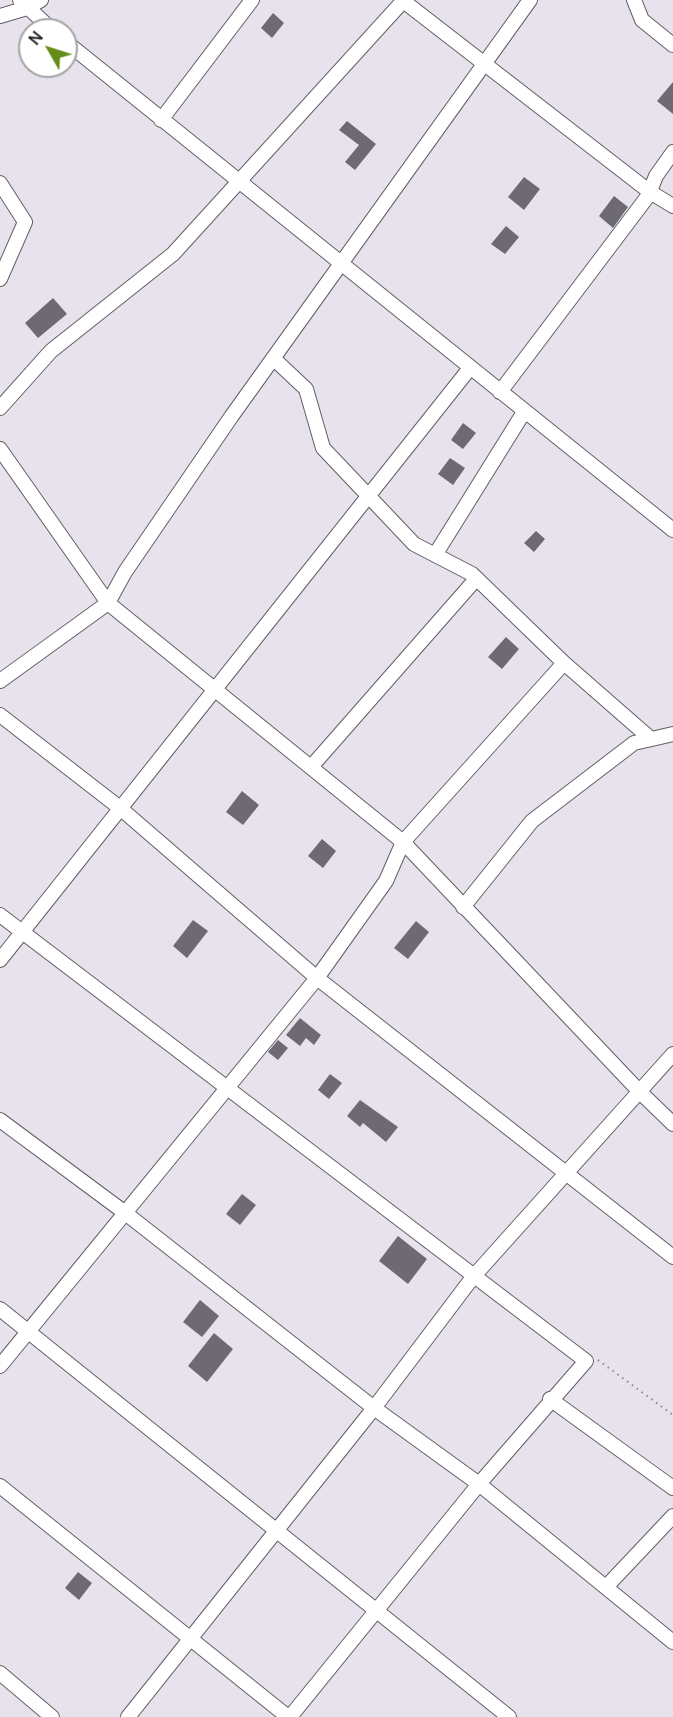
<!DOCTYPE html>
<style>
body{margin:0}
#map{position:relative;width:673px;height:1717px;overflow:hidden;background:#e7e2eb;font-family:Manrope,sans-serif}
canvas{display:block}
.north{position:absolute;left:18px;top:18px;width:60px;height:60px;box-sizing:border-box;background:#fff;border:2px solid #a5a4a5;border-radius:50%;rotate:309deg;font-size:16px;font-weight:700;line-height:24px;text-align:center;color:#1d1c1f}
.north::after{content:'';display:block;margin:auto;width:21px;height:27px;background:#648c19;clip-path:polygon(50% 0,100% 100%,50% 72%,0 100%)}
</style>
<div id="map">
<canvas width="673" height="1717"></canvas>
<div class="north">N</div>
</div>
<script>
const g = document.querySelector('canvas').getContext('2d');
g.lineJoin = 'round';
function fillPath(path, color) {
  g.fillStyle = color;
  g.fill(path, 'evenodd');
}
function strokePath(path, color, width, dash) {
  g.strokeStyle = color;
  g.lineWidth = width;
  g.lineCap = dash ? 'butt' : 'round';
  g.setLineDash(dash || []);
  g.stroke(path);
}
fillPath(new Path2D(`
 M273 13 284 23 272 38 261 28Z
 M673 82V114L657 101Z
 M347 121 376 144 355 170 345 162 359 145 339 130Z
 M524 177 540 189 524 210 508 197Z
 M614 196 628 207 613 228 599 216Z
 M506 226 519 237 505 254 491 244Z
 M53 298 67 314 38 338 25 323Z
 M463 423 476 433 463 449 451 440Z
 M450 458 465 468 453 485 438 474Z
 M536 531 545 539 534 552 524 543Z
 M506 637 519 649 502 669 488 657Z
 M242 791 259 805 243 825 226 812Z
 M322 839 336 851 323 868 308 856Z
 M193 920 208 931 187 958 173 946Z
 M416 921 429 932 408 959 394 948Z
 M300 1018 321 1035 314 1045 306 1038 300 1046 286 1035Z
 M278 1040 288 1048 278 1060 268 1052Z
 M330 1074 342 1083 329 1099 318 1090Z
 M360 1100 398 1127 386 1142 363 1123 360 1127 347 1116Z
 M242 1194 256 1205 240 1225 226 1214Z
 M398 1236 427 1259 408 1284 379 1261Z
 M200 1300 219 1316 202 1337 183 1322Z
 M214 1333 233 1349 207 1382 188 1366Z
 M78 1572 92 1583 79 1600 65 1588Z`), '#6e6a73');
const street = new Path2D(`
 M20 0 52 30
 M402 0 650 192 673 206
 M634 0 642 20 673 45
 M0 16 27 8 41 0
 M66 42 673 530
 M161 120 252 0
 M0 183 25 222 0 279
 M273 358 306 389 323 448 414 544 472 574 564 663 651 739
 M500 392 648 196 656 176 673 152
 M0 408 51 351 173 254 404 0
 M0 449 108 603 403 842 639 1091 673 1124
 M435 555 524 412
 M0 681 108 603 125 572 231 417 530 0
 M0 715 120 808 317 978 673 1257
 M311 767 476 579
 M463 907 532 821 634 743 673 734
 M0 915 586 1361 479 1484 290 1717
 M0 960 470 368
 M0 1120 124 1212 374 1408 479 1484 673 1642
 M0 1309 509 1717
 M0 1366 317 978 386 881 403 842 564 663
 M550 1399 673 1488
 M0 1486 288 1717
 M606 1587 673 1516
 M0 1673 52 1717
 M128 1717 374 1408 473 1277 673 1054`);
strokePath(street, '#625e66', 16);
strokePath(new Path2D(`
 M598 1360 673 1415`), '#8a878d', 2, [1.5, 4.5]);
strokePath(street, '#fff', 14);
</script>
